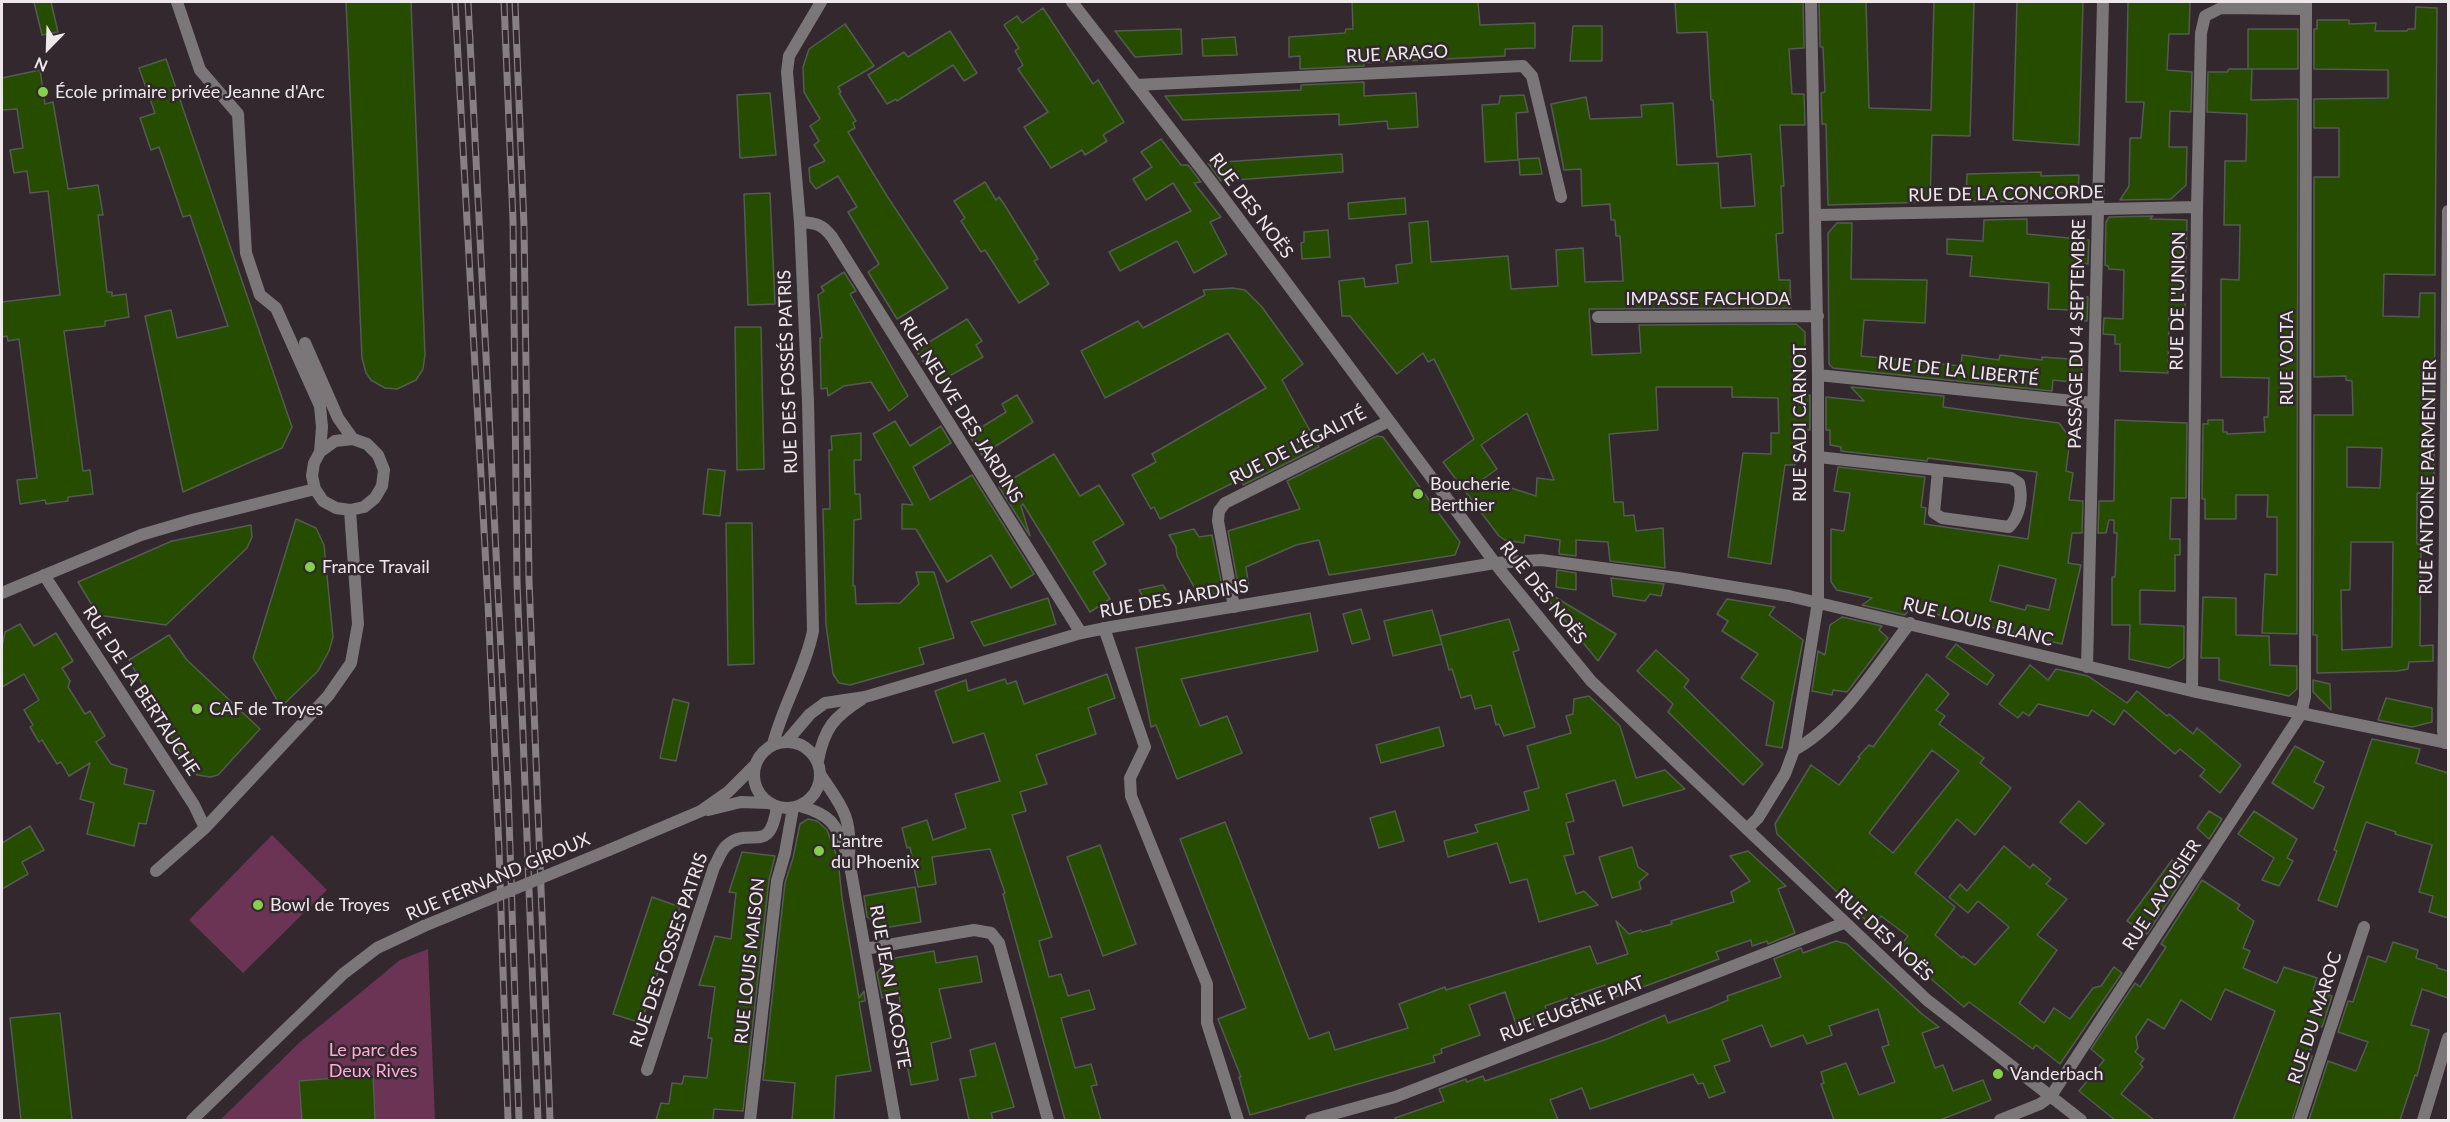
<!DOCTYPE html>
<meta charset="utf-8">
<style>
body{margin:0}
#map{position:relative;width:2450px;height:1122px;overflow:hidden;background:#32282d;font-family:Lato,sans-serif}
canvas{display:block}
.frame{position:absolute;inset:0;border:3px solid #eee8eb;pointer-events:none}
.north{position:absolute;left:18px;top:18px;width:60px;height:60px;-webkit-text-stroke:4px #32282d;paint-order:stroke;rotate:203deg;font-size:16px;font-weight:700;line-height:24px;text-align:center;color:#eee8eb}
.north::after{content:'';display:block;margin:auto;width:21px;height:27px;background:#eee8eb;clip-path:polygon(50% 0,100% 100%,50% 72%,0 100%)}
</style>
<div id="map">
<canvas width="2450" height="1122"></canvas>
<div class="frame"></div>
<div class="north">N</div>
</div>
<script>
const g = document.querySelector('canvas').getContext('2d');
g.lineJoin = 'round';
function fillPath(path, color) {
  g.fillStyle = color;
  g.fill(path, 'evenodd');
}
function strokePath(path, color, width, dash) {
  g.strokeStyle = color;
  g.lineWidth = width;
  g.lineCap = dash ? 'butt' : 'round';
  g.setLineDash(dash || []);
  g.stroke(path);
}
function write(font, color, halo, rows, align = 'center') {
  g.font = font + ' Lato,sans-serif';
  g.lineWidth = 5;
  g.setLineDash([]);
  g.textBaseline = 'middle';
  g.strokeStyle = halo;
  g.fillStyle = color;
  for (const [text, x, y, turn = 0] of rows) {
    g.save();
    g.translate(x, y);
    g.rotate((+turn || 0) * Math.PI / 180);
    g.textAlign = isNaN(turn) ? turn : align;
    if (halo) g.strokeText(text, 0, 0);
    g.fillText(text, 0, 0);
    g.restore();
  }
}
fillPath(new Path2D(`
 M272 835 327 890 243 973 189 920Z
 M428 949 435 1120H220L299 1043 400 960Z`), '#6b3354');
const building = new Path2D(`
 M34 2H51L58 32 42 35Z
 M346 2H411L425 355 423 369 416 380 397 389 385 388 371 380 366 373 362 358Z
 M1352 2H1478L1480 25 1535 23V48L1505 49V56L1364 63V66L1300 69V56L1289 57V37L1345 33 1346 29H1353Z
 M1675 2H1803L1804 48 1789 49 1792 94H1804L1805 125H1780L1784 186H1781L1783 233 1776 234 1779 280H1790L1791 308 1589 309 1592 355 1641 353 1639 325 1796 324 1805 332V395H1810V430L1796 429 1795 465H1785L1771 564 1728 557 1743 453 1771 454V433H1779L1778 398 1732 397V387H1656L1658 430 1609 434 1614 502H1623L1624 516 1634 515 1636 531 1663 528 1665 568 1610 561 1608 542 1576 540V556L1559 554 1560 540 1525 535 1524 543 1505 540 1499 536 1443 462 1474 439 1434 359 1428 362 1423 353 1397 374 1350 316H1342L1339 281 1364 278 1365 287 1398 283 1396 265 1412 263 1409 223 1428 221 1431 262 1508 256 1511 289 1558 286 1556 250 1583 248 1585 282 1623 281 1620 236H1616L1615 220H1611L1610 204 1582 206 1581 169 1564 170 1551 104 1586 97 1590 119 1642 117 1641 105 1673 103 1677 165 1718 163 1721 208 1755 206 1751 154 1717 157 1713 100H1711L1707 32 1677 33ZM1527 413 1554 480 1537 478 1536 496 1483 479 1497 469 1481 445Z
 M1819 2H1866L1869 108 1931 110 1934 2H1974L1970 136 1932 135 1930 202 1828 205 1826 124H1822L1821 93 1825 92 1823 47H1820Z
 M2017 2H2083L2079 145 2013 140Z
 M2128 2H2190L2189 34H2169L2167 70 2192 72 2191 112 2170 111 2169 147H2187L2186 185 2171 199 2120 200 2129 186 2130 138H2141L2144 102H2126Z
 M2416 7 2437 8 2435 275 2384 274 2383 316 2419 317 2420 293H2435L2434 494 2417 493V544H2421L2420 646 2433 645V661L2409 662 2408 669 2397 671 2317 673V635H2313L2314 415H2353L2352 381 2346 380V376L2314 377V177H2339V128H2314V99L2388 98V70L2314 69V29H2317V20H2349V24L2376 23 2375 31H2407L2408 29H2415ZM2347 447 2382 448 2380 488 2347 487ZM2351 542H2393L2392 647 2342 650 2341 590H2350Z
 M1043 8 1093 84 1098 80 1124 122 1103 135 1107 141 1085 155 1082 150 1051 168 1024 127 1048 112 1018 69 1023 65 1015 51 1019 48 1004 25 1017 16 1022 23Z
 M845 24 874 66 838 87 841 92 839 93 856 121 853 123 855 128 848 132 887 196 948 288 897 319 868 272 879 264 848 212 857 207 838 176 816 189 810 181 809 168 825 161 814 145 819 141 810 126 820 119 804 92 803 67 809 49Z
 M1573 26H1602V61H1570Z
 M1181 29 1182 54 1135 57 1115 31Z
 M2248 29H2298V69H2248Z
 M950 31 977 73 964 81 953 65 897 101 896 99 887 104 868 75 904 52 908 57Z
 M1235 37 1237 55 1203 56 1202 39Z
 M166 59 292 427 282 448 183 492 145 316 171 310 177 338 228 326 190 215 183 217 159 147 151 150 140 118 155 113 139 68Z
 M2229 69H2252L2251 100 2298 99 2297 634 2262 633 2265 574 2277 575V517H2267L2268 495H2236V519H2205V499H2202L2203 424H2208V420H2223V432H2227V434L2265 432 2264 417H2268L2269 378 2221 377V279L2239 280 2240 225H2224L2225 161H2246L2247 114 2207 112 2208 72H2227Z
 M40 70 45 104 53 102 68 189 98 185 103 215H98L107 292H112V296L126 294 129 317 105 321V326L64 331 83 471 90 470 93 494 68 497V501L46 504 45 500 20 504 17 480 37 478 19 339 8 341 7 336 2 337V302L60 295 48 191 30 193 27 171 14 173 10 150 23 148 17 109 2 110V78Z
 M1364 82V96L1416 93 1418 127 1388 129 1387 121 1339 125V114L1183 120 1165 96 1301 90V85Z
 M770 93 776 155 740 158 737 95Z
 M1524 95 1528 112 1516 113 1518 160 1485 162 1482 105 1499 104 1500 96Z
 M1161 139 1181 165H1188L1201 182 1194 183 1221 217 1210 222 1227 254 1194 273 1177 241 1120 271 1109 252 1191 211 1173 183 1146 200 1133 179 1152 167 1141 152Z
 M1342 154 1343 172 1221 181 1208 163Z
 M1539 158 1542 174 1520 175 1519 159Z
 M2041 172V176L2079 175 2078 192 2055 193 2056 199 2027 200V202L1966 201 1967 174Z
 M985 182 996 200 999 197 1004 204 1038 259 1034 261 1049 284 1019 303 985 250 981 252 961 221 965 218 954 201Z
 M770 193 775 304 748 305 744 194Z
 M1405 198 1406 214 1349 219 1348 203Z
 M2153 216 2150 219 2187 220 2185 309H2182V314H2169L2168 373 2120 371V344H2115V335L2103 334 2104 318 2123 319 2124 270 2109 269 2108 266 2105 265 2106 222 2109 217Z
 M2027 219V234L2089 240 2088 264 2075 263V297H2088L2087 321 2071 320V310L2048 309 2049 283 1970 276 1972 256 1947 254V239L1983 241 1984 220Z
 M1837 223H1852L1851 279 1927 280 1925 323 1864 320 1861 356 1961 366 1962 355 1999 360 2000 355 2042 360V357L2083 360 2081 383 2053 380 2052 391 1833 368 1829 364 1828 233Z
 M1328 230 1330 257 1302 259 1301 243 1304 242V232Z
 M844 272 856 291 850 294 908 396 889 411 871 382 844 386 828 396 827 388 821 389 820 338H822L818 295 824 291 821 287Z
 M1233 288 1245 290 1262 307 1303 364 1282 380 1319 447 1243 485 1241 479 1160 519 1154 507 1151 509 1132 475 1156 462 1152 454 1266 388 1228 333 1105 398 1081 351 1138 321 1143 328 1205 295 1203 290Z
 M967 319 982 341 976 345 983 357 937 383 916 350Z
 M735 327H761L764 469 737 470Z
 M1851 387 1944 396 1943 407 2059 423 2070 438 2066 471 2073 473 2069 500 2083 501 2082 533H2072L2068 563 2081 565 2062 644 1910 608 1905 615 1862 605 1872 598 1837 590 1831 582V529L1844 531 1850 493 1834 491 1838 467 1925 477 1921 507 1926 508 1924 524 2028 539 2037 472 1928 458 1927 461 1841 451V447L1830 445V430H1826V397L1864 401ZM1999 565 2056 579 2049 610 2027 605 2025 610 1990 601Z
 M1017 395 1033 422 982 455 969 435 1006 412 1002 404Z
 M2115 420 2187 423 2186 498H2171L2170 539H2180V555H2175V591L2140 590V624L2184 626V658L2169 668 2129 659 2130 625H2112V577H2115L2117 533H2114V520H2109L2106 533H2098L2099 501H2114Z
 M895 421 910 446 941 426 951 443 913 467 930 500 972 475 1034 574 1011 588 991 555 947 582 916 529H902V504L913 505 873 434Z
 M861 433V460H854L855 494H860L861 519 854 520 853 586H855L856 604 900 603 919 584 916 572H934L954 638 919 648 924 664 850 685 839 683 833 674 826 625 823 509H830L829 450H832L831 436Z
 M1377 436 1383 437 1460 542 1455 555 1329 575 1319 540 1296 545 1246 567 1249 588 1239 589 1228 531 1300 509 1287 481Z
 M1054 454 1080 496 1099 485 1124 524 1093 542 1106 564 1093 572 1110 599 1090 612 1023 504 1021 506 1030 536 999 487Z
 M708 469 725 471 720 516 703 514Z
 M296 519 316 528 324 545 333 637 329 651 318 671 281 707 253 658Z
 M726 523H752L754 664 728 665Z
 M251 525 252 537 247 548 166 625 98 615 78 582 172 541Z
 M1194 529 1199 537 1212 535 1223 591 1221 593 1199 596 1177 556 1176 547 1169 535Z
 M1557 570 1576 573V590L1556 587Z
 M1611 578 1664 584 1661 596 1650 594 1645 601 1613 596Z
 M1163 585 1172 600 1148 605 1139 590Z
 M1542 589 1616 634 1598 661 1541 591Z
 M2203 597 2236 598V635L2269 636 2270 665 2297 666V689L2289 696 2219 680V658H2201Z
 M1048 598 1056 624 984 646 971 622Z
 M1727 599 1775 607 1769 615 1803 640 1782 748 1766 745 1774 702 1741 678 1758 654 1722 631 1728 621 1717 614Z
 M1361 609 1370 639 1352 644 1343 614Z
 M1432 610 1442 644 1440 636 1509 619 1519 650 1513 652 1535 727 1504 736 1499 724 1496 725 1491 705 1475 709 1471 695 1461 698 1452 669 1449 670 1442 644 1393 656 1384 621Z
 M1310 613 1318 651 1181 679 1200 726 1227 716 1242 753 1177 779 1156 725 1151 727 1136 648Z
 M1842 617 1882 626 1879 630 1888 638 1847 692 1833 690 1832 695 1812 691 1818 651 1825 655 1830 625Z
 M20 624 34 646 56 633 73 661 62 668 70 681 68 687 85 714 90 711 105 736 96 742 111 764 127 769 124 784 154 791 146 824 139 823 134 846 87 834 94 803 80 799 90 763 69 776 61 762 57 764 42 740 39 742 30 727 33 725 24 710 39 700 24 674 2 687V647L5 632Z
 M169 635 187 660 260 729 218 775 210 777 197 775 188 767 129 660Z
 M1956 644 1994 675 1987 685 1946 657Z
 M1656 650 1689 680 1684 687 1763 764 1743 785 1668 712 1673 704 1637 671Z
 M2030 665 2048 680 2056 669 2088 676 2127 703 2137 691 2167 716 2169 714 2193 734 2197 728 2241 765 2220 793 2200 776 2205 770 2180 749 2175 754 2124 710 2114 725 2092 710 2088 716 2038 704 2029 716 2023 712 2018 718 1999 704Z
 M1107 674 1115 698 1088 708 1096 734 1036 755 1047 784 1020 792 1026 811 1012 815 1052 937 1039 941 1049 977 1061 974 1068 996 1089 990 1095 1009 1061 1018 1075 1068 1091 1064 1097 1085 1091 1086 1101 1120H1065L1003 894 1005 893 990 849 932 857 936 884 918 887 910 847 907 848 902 828 927 820 933 840 966 828 955 794 1000 781 984 733 953 743 935 691 966 680 968 691 1005 679 1007 684 1016 681 1024 704Z
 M1927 674 1949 694 1936 710 1945 716 1939 724 1984 758 1980 763 2011 788 1975 835 1957 819 1915 873 1955 907 1935 935 1962 958 1963 956 1975 965 2009 927 1978 901 1968 913 1949 897 1960 884 1967 891 2004 846 2030 868 2033 864 2051 879 2046 884 2067 899 2037 935 2057 950 2019 1003 2044 1023 2054 1008 2070 1019 2093 988 2101 986 2114 967 2122 973 2060 1064 2036 1045 2033 1049 1969 1002 1964 1007 1897 950 1908 936 1881 916 1873 927 1777 834 1775 824 1811 765 1839 785 1860 758 1858 757 1869 745 1873 747ZM1932 750 1959 771 1893 853 1869 833Z
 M2313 680 2330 684 2331 710 2313 692Z
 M1589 696 1620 726 1636 778 1665 770 1685 789 1623 806 1615 780 1566 794 1574 821 1566 823 1574 854 1564 856 1576 894 1584 891 1598 905 1539 922 1527 879 1510 883 1497 843 1448 857 1444 841 1478 832 1475 825 1529 810 1524 792 1539 788 1527 746 1571 733 1566 716 1573 714 1574 699Z
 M2386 698 2432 708V722L2412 727 2378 720Z
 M673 699 689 703 676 761 660 758Z
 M1439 727 1444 746 1381 763 1376 745Z
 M2372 739 2420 749 2416 763 2448 773V918L2429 912 2433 896 2419 892 2432 845 2395 834 2396 832 2366 822 2337 907 2318 900 2337 851 2334 850Z
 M2295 746 2324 762 2314 782 2324 787 2313 809 2272 783Z
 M2079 801 2104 824 2086 844 2060 822Z
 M1395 811 1404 841 1379 848 1370 818Z
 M2209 811 2222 819 2209 839 2197 828Z
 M2254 811 2297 839 2287 858 2293 861 2279 886 2262 880 2274 858 2238 834Z
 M808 819 817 821 827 830 838 859 842 898 859 998 864 991 865 1001 859 1002 871 1071 836 1076 834 1120H792L795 1083 763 1080 785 883 793 858 800 824Z
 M1225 822 1309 1039 1329 1032 1335 1050 1408 1028 1399 1004 1445 987 1446 990 1590 946 1597 964 1628 954 1616 921 1629 934 1641 930 1642 932 1672 924 1671 921 1734 902 1731 892 1750 881 1730 856 1748 851 1786 886 1778 889 1795 933 1768 944 1767 941 1752 946 1751 940 1716 952 1719 959 1610 999 1605 985 1545 1006 1547 1012 1532 1017 1535 1027 1519 1033 1505 992 1469 1005 1480 1035 1441 1049 1442 1053 1433 1056 1435 1062 1250 1115 1239 1077H1241L1218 1019 1246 1008 1180 839Z
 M30 826 44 850 22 862 28 874 2 889V843Z
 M1100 845 1136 944 1103 956 1067 857Z
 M1632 847 1638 867 1648 874 1639 882 1641 889 1612 898 1599 857Z
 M742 852 775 856 769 880 743 1111 714 1109 713 1120H656L661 1103 669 1104 672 1083 682 1084 684 1076 707 1078 712 1038H708L715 987 699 985 715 936 731 939 736 893 729 892Z
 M2172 860 2188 871 2147 934 2127 921Z
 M2202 880 2240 905 2237 909 2254 921 2243 948 2250 951 2243 968 2277 983 2284 967 2317 978 2313 990 2332 996 2322 1027 2318 1026 2309 1055 2312 1056 2292 1120H2233L2275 1011 2225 989 2211 1020 2181 1000 2164 1029 2148 1019 2136 1037 2138 1048 2135 1052 2144 1059 2140 1064 2143 1067 2121 1094 2154 1120H2115L2079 1091 2104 1060 2091 1049 2135 983 2140 987 2166 947 2161 944Z
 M915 887 921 922 883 928 867 917 864 896Z
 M652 897 680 907 641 1023 613 1014Z
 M1836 941 1847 944 1922 1014 1939 1027 1922 1033 1935 1068 1943 1065 1953 1091 1983 1080 1991 1100 1940 1120H1834L1821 1084 1824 1083 1821 1072 1846 1063 1859 1095 1895 1082 1882 1047 1889 1045 1878 1009 1829 1026 1832 1035 1807 1044 1803 1035 1771 1047 1762 1025 1722 1040 1730 1061 1714 1066 1725 1092 1709 1098 1703 1083 1698 1084 1693 1074 1590 1109 1582 1088 1550 1100 1558 1120H1396L1395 1118 1444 1101 1439 1089 1466 1079 1467 1082 1483 1076 1485 1081 1607 1039 1665 1015 1668 1023 1710 1008 1728 1000 1727 996 1781 977 1774 959 1801 948 1803 953Z
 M2393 942 2418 950 2416 958 2437 965V968L2448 971V998L2422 989 2411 1025 2429 1030 2417 1076 2415 1075 2400 1120H2309L2328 1061 2356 1071 2368 1042 2338 1032 2348 1001 2353 1002 2368 956 2386 962Z
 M934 951 936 963 977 956 982 982 939 989 951 1038 931 1043 938 1080 911 1085 901 1033 904 1032 899 995 882 998 877 973 889 959Z
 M60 1013 72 1120H21L10 1018Z
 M995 1043 1014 1107 991 1113 993 1120H969L960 1079 976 1076 970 1050Z
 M373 1075 375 1120H302L299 1081Z`);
fillPath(building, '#264c00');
strokePath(building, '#555b52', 1.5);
strokePath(new Path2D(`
 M177 2 200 70 238 114 246 253 260 295 276 308 320 406 322 427 320 452 314 463 312 476 315 489 323 501 336 508 350 510 364 507 375 498 382 486 384 470 378 455 367 444 353 439 335 441 320 452
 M1136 85 1523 66 1532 76 1561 197
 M1817 215 2197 207
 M800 222C816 223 822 224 832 237L1081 633
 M1598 317 1818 316
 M305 343 338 418 353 439
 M1818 375 2093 403
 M1818 457 2011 478 2019 483C2023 497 2020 516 2009 527L1942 518 1934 513 1938 470
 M1495 563 1541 560 1678 578 1789 596 2192 691 2448 743
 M44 575 194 805 205 828
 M2 593 141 535 192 520 315 489
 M1234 607 1218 521 1219 511 1225 503 1387 422
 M1104 628 1145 747 1130 778 1131 796 1207 984V1023L1238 1120
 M2087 667 2103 2
 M2192 691 2197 207 2201 33 2205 16 2221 8 2306 9
 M2445 743 2443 731 2448 211
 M773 744C783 705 805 670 813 631L808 402 800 222 787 72 789 56 821 2
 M1794 750C1840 726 1878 664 1910 623
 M820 774C841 806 852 815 849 856
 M800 806C836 816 837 828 849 860L895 1120
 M1747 829 1758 818 1785 774 1794 750 1818 602V375L1811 2
 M156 871 205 828 328 696 351 663 358 624 350 510
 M865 949 974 930 991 933 999 943 1048 1120
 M647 1070 714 867C718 860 721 851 726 846 751 824 769 858 777 807
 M750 1120 777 881 785 853 793 808
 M1311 1120 1395 1097 1844 923
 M2000 1120 2040 1104 2051 1096 2301 714 2305 697 2306 2
 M2300 1120 2364 927
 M2423 1120 2448 1038`), '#7b7678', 12);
strokePath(new Path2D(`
 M1072 2 1210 180 1501 571 1591 681 1927 1000 2081 1120
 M787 741 810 714 825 703 865 697 1081 633 1111 627 1495 563
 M754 775a33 33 0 1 1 66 0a33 33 0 1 1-66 0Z
 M818 761C824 728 834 717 862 699
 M708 810 741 802 768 803
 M609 850 701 811 728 792 755 765
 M192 1120 343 974 377 948 424 926`), '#7b7678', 12);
const rail = new Path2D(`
 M455 2 488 603 499 850 508 1120
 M468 2 508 788 519 1120
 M504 2 513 220 517 581 538 1120
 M515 2 524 226 529 580 550 1120`);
strokePath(rail, '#877f83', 7);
strokePath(rail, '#32282d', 4.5, [14]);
strokePath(new Path2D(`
 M424 926 609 850`), '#7b7678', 12);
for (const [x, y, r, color] of [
 [43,92,6,"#85cf4c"],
 [1418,494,6,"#85cf4c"],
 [310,567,6,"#85cf4c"],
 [197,709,6,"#85cf4c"],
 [819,851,6,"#85cf4c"],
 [258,905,6,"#85cf4c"],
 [1998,1074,6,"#85cf4c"]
]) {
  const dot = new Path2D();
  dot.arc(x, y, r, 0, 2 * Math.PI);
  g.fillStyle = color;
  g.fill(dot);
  strokePath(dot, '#32282d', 2);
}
write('18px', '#eee8eb', '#32282d', [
 ["RUE ARAGO",1397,54,-3],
 ["RUE DE LA CONCORDE",2006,194,-1],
 ["RUE DES NOËS",1251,206,53],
 ["IMPASSE FACHODA",1708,299],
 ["RUE DE L'UNION",2178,301,-89],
 ["PASSAGE DU 4 SEPTEMBRE",2077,334,-89],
 ["RUE VOLTA",2287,358,-90],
 ["RUE DE LA LIBERTÉ",1958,371,6],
 ["RUE DES FOSSÉS PATRIS",788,372,-92],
 ["RUE NEUVE DES JARDINS",961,410,58],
 ["RUE SADI CARNOT",1800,423,-90],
 ["RUE DE L'ÉGALITÉ",1298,446,-27],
 ["RUE ANTOINE PARMENTIER",2428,477,-89],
 ["RUE DES NOËS",1543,593,51],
 ["RUE DES JARDINS",1174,599,-10],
 ["RUE LOUIS BLANC",1978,622,14],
 ["RUE DE LA BERTAUCHE",141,691,57],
 ["RUE FERNAND GIROUX",498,877,-23],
 ["RUE LAVOISIER",2162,895,-57],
 ["RUE DES NOËS",1884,935,43],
 ["RUE DES FOSSES PATRIS",669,950,-71],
 ["RUE LOUIS MAISON",750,961,-84],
 ["RUE JEAN LACOSTE",890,987,80],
 ["RUE EUGÈNE PIAT",1572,1009,-21],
 ["RUE DU MAROC",2315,1018,-72]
]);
write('18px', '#eee8eb', '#32282d', [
 ["École primaire privée Jeanne d'Arc",55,92],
 ["Boucherie",1430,484],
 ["Berthier",1430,505],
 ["France Travail",322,567],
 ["CAF de Troyes",209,709],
 ["L'antre",831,841],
 ["du Phoenix",831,862],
 ["Bowl de Troyes",270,905],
 ["Vanderbach",2010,1074]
], 'left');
write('18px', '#ffacd9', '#32282d', [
 ["Le parc des",373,1050],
 ["Deux Rives",373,1071]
]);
</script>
